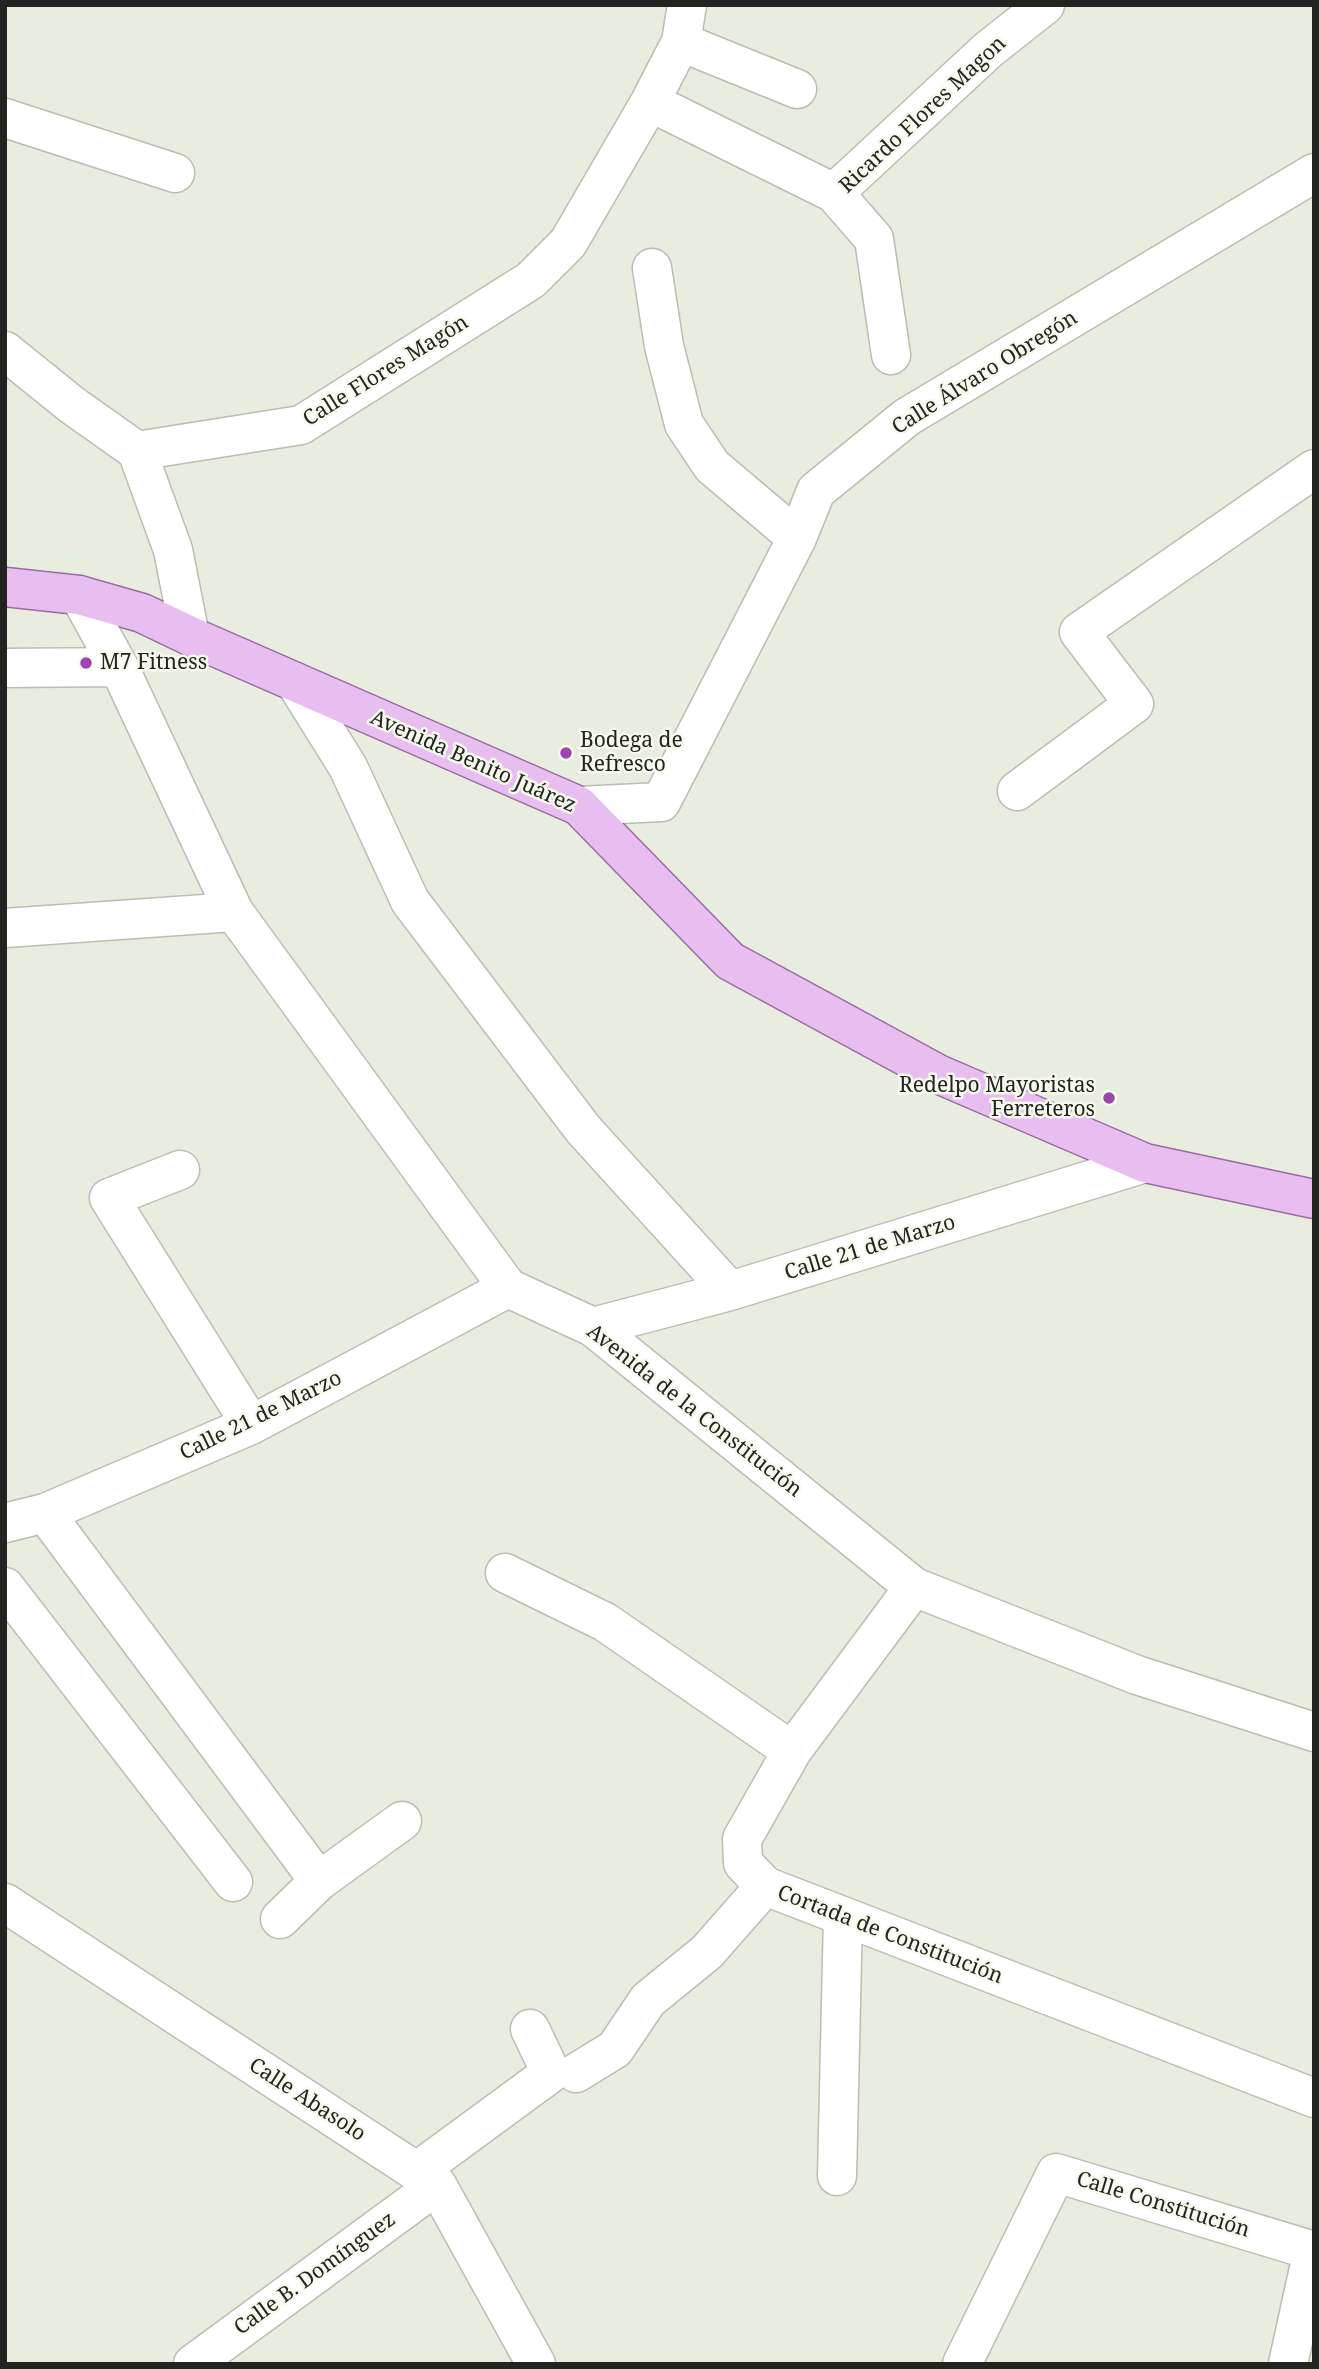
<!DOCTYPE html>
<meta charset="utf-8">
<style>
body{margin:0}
#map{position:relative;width:1319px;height:2369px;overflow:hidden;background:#e9ede0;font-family:"Noto Serif",serif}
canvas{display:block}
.frame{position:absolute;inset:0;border:7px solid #232420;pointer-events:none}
</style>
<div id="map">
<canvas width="1319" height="2369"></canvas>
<div class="frame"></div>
</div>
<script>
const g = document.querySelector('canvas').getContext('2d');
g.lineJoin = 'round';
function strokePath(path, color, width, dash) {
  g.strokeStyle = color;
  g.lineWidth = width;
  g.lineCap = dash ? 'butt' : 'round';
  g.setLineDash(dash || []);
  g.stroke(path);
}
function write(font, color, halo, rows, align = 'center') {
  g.font = font + ' "Noto Serif",serif';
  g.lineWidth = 5;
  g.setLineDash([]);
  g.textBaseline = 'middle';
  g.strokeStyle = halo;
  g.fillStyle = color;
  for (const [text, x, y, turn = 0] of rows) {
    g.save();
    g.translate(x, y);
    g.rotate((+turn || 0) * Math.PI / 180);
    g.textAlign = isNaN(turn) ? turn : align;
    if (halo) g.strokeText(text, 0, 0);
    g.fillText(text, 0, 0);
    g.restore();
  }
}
const minor = new Path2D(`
 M681 42 797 89
 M650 102 834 193 874 239 891 355
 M5 118 175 173
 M834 193 988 50 1045 5
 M652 268 664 346 684 424 712 466 797 538
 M5 351 72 405 137 451 173 550 190 636
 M137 451 301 425 531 280 568 243 650 102 681 42 687 5
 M79 595 119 667 234 912 508 1288 593 1327 914 1587 1137 1675 1314 1732
 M5 668 119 667
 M295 682 348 767 410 901 583 1129 730 1291
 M1017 791 1134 704 1079 632 1314 469
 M579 806 661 802 797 538 816 491 907 417 1314 173
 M5 928 234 912
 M180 1170 109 1198 251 1425
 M593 1327 730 1291 1145 1163
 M45 1513 319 1881
 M5 1523 45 1513 251 1425 508 1288
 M505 1573 605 1622 792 1751
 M5 1587 233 1882
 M914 1587 792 1751 742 1839 743 1863 765 1886 1314 2098
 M5 1903 437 2185 536 2364
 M280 1919 319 1881 402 1821
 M576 2073 615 2049 648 2000 707 1952 765 1886
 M416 2172 551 2073 530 2029
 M837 2176 843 1916
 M193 2364 437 2185
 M962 2364 1056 2173 1314 2251
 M1288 2364 1313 2250`);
const major = new Path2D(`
 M5 587 79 595 142 613 190 636 579 806 730 961 938 1074 1145 1163 1314 1199`);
strokePath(minor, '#babeb2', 41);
strokePath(major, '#996ca2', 41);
strokePath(minor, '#fff', 38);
strokePath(major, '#e8bef1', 38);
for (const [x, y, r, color] of [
 [86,663,7,"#9d45b1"],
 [566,753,7,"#9d45b1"],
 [1109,1098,7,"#9d45b1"]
]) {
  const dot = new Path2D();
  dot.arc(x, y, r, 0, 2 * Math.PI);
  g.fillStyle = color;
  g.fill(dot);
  strokePath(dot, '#f6faed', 2.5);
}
write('21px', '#232420', '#f6faed', [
 ["Ricardo Flores Magon",923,115,-43],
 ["Calle Flores Magón",386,371,-32],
 ["Calle Álvaro Obregón",985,373,-32],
 ["Avenida Benito Juárez",473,762,24],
 ["Calle 21 de Marzo",870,1248,-17],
 ["Avenida de la Constitución",694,1411,38],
 ["Calle 21 de Marzo",261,1416,-26],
 ["Cortada de Constitución",890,1935,21],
 ["Calle Abasolo",307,2100,33],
 ["Calle Constitución",1163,2205,17],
 ["Calle B. Domínguez",315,2274,-36]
]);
write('21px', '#232420', '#f6faed', [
 ["M7 Fitness",100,663],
 ["Bodega de",580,741],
 ["Refresco",580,765],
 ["Redelpo Mayoristas",1095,1086,"right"],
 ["Ferreteros",1095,1110,"right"]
], 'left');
</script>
